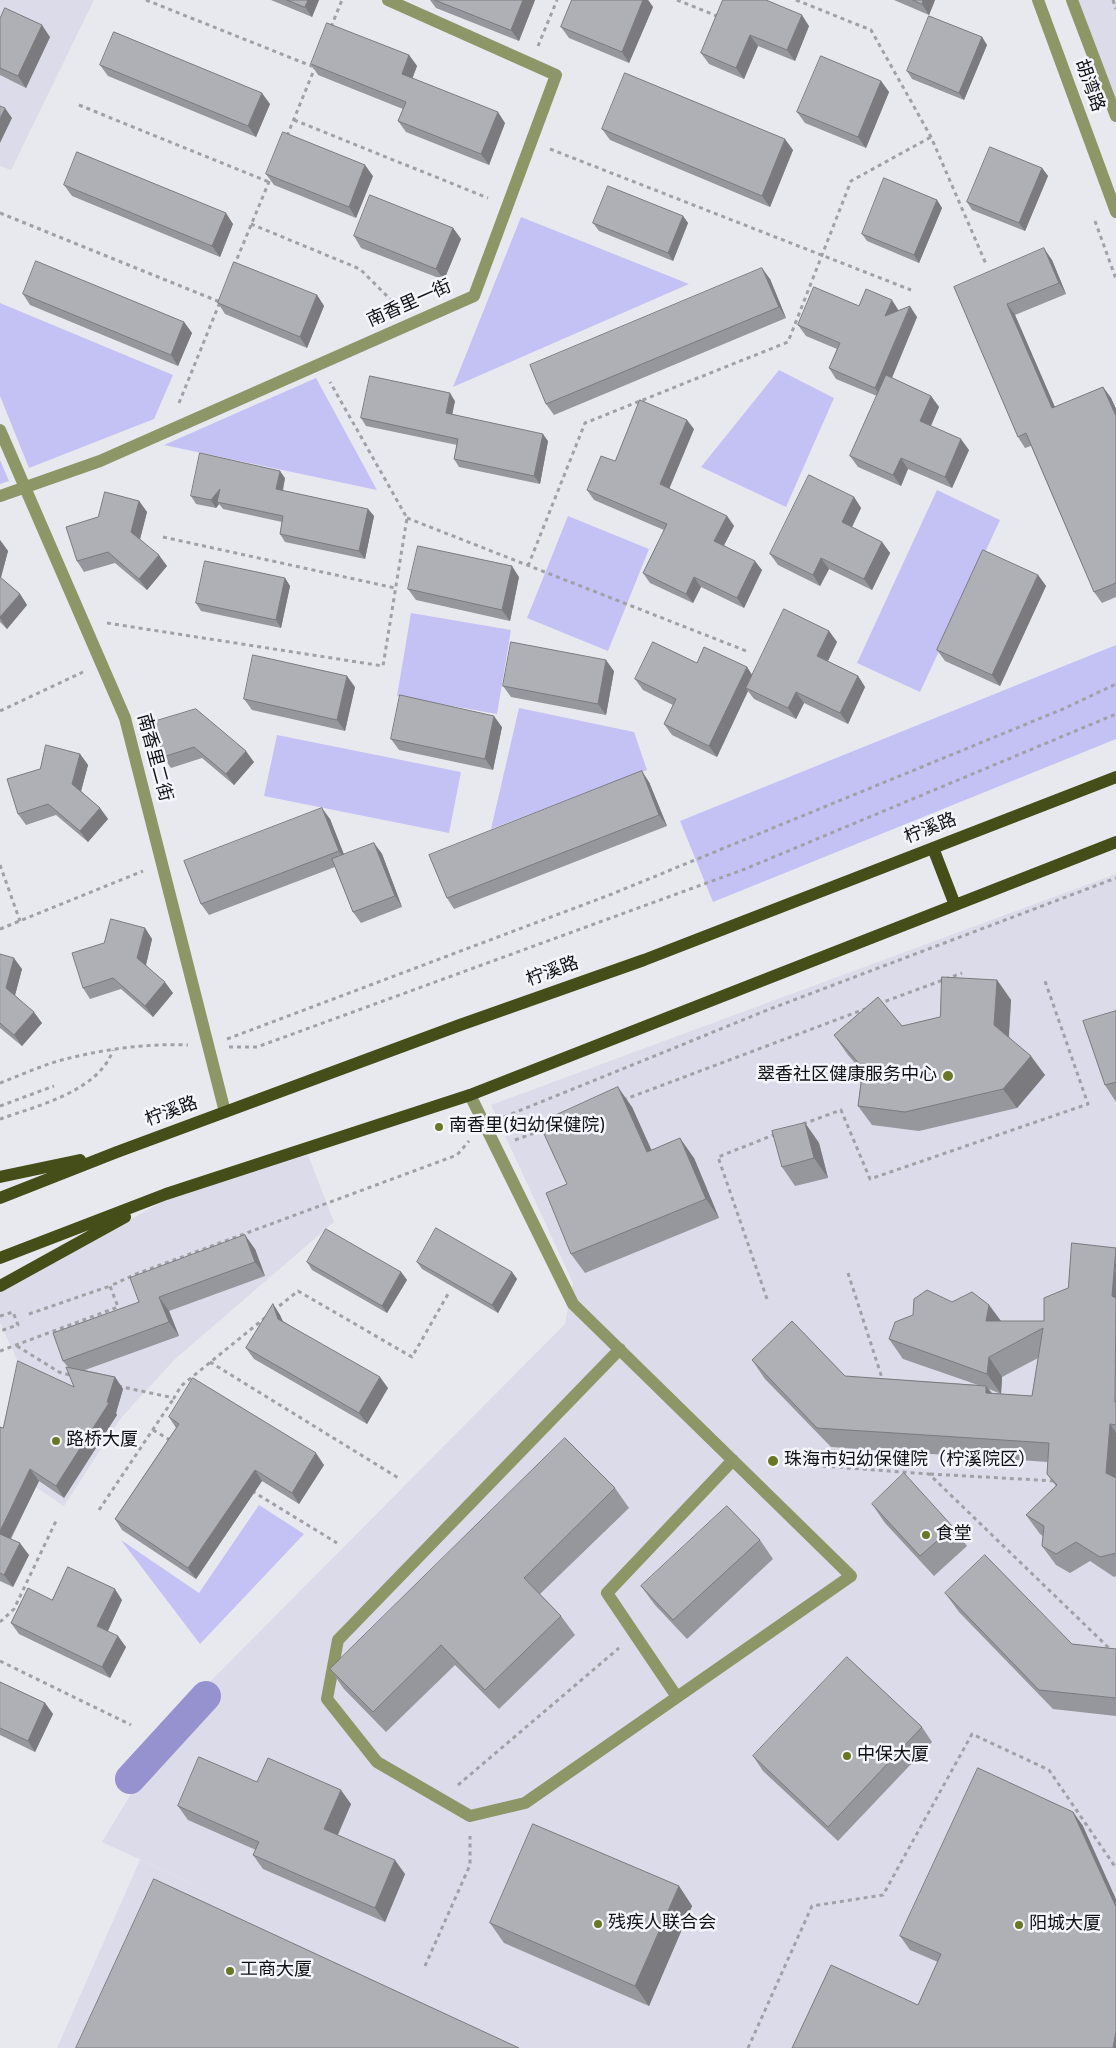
<!DOCTYPE html>
<meta charset="utf-8">
<style>
body{margin:0}
canvas{display:block;background:#e8e8ef}
</style>
<canvas width="1116" height="2048"></canvas>
<script>
const g = document.querySelector('canvas').getContext('2d');
g.lineJoin = 'round';
function fillPath(path, color) {
  g.fillStyle = color;
  g.fill(path, 'evenodd');
}
function strokePath(path, color, width, dash) {
  g.strokeStyle = color;
  g.lineWidth = width;
  g.lineCap = dash ? 'butt' : 'round';
  g.setLineDash(dash || []);
  g.stroke(path);
}
function write(font, color, halo, rows, align = 'center') {
  g.font = font + ' Overpass,"Noto Sans SC",sans-serif';
  g.lineWidth = 5;
  g.setLineDash([]);
  g.textBaseline = 'middle';
  g.strokeStyle = halo;
  g.fillStyle = color;
  for (const [text, x, y, turn = 0] of rows) {
    g.save();
    g.translate(x, y);
    g.rotate((+turn || 0) * Math.PI / 180);
    g.textAlign = isNaN(turn) ? turn : align;
    if (halo) g.strokeText(text, 0, 0);
    g.fillText(text, 0, 0);
    g.restore();
  }
}
fillPath(new Path2D(`
 M0 0H94L11 170 0 166Z
 M1073 0H1116V112Z
 M1116 874V2048H57L140 1860 321 1943 102 1842 181 1711 565 1324 573 1283 491 1105Z
 M308 1155 334 1222 175 1359 121 1418 64 1506 0 1463 22 1371 0 1322V1293L169 1198Z`), '#dbdbe9');
fillPath(new Path2D(`
 M521 217 689 284 453 387Z
 M0 303 173 375 154 419 29 468 0 396Z
 M779 370 834 398 786 507 701 467Z
 M316 378 377 490 164 445Z
 M0 460 9 481 0 484Z
 M937 490 1000 520 920 692 857 663Z
 M568 516 649 549 608 651 527 618Z
 M411 613 511 630 497 714 397 696Z
 M1116 645V739L713 902 680 821Z
 M519 708 634 732 647 770 491 829Z
 M277 735 461 772 449 833 264 796Z
 M259 1505 304 1534 200 1644 121 1540 199 1593Z`), '#c4c2f5');
strokePath(new Path2D(`
 M130 1779 206 1696`), '#9592cf', 30);
strokePath(new Path2D(`
 M146 0 314 67
 M677 0 717 16 718 14
 M796 0 871 30 931 137 986 264
 M1113 0 1116 9
 M331 27 342 0
 M538 46 557 0
 M79 105 269 182
 M294 120 488 198
 M287 136 316 65
 M550 149 911 290
 M0 213 220 302
 M1095 221 1116 279
 M251 224 360 269 397 306
 M234 266 271 177
 M179 403 220 302
 M407 518 749 652
 M163 537 395 588
 M528 566 585 423 788 342 851 181 931 137
 M107 623 383 666 407 518 330 382
 M0 711 83 672
 M0 865 20 921
 M0 929 143 871
 M878 1004 962 973
 M227 1039 612 894 1063 709 1116 684
 M229 1047H257L745 869 1116 714
 M0 1083C19 1076 38 1067 58 1061 99 1050 145 1043 188 1045
 M623 1100 865 1009
 M0 1106 54 1086
 M504 1117 770 1009 1116 878
 M0 1119C37 1106 99 1091 113 1050
 M803 1124 841 1110 870 1179 1088 1104 1045 981
 M515 1140 545 1129
 M848 1273 883 1381
 M767 1299 718 1157 776 1134
 M273 1311 298 1291 412 1357 448 1294
 M29 1314 110 1286
 M0 1316 13 1312 18 1325 0 1331
 M17 1346 59 1372 73 1376
 M0 1351 118 1307 110 1286 136 1274 457 1155 469 1141
 M210 1362 400 1479
 M118 1386 174 1398 181 1386 266 1317
 M153 1430 170 1440
 M767 1462 929 1474 1113 1652H1116
 M930 1474 1056 1481
 M252 1491 337 1543
 M99 1510 174 1398
 M0 1622 14 1609 56 1521
 M0 1661 131 1725
 M458 1785 619 1648
 M425 1966 470 1865V1836
 M748 2048 812 1906 883 1895 972 1734 1049 1770 1116 1868`), '#a0a0a6', 3, [4, 4]);
strokePath(new Path2D(`
 M1038 0 1116 212
 M1072 0 1116 116
 M0 430 125 718 225 1112
 M0 496 100 461 474 296 556 75 388 0
 M470 1095 573 1304 851 1576 525 1803 470 1816 377 1762 327 1699 338 1640 620 1349
 M677 1697 607 1593 733 1460`), '#8c9667', 12);
strokePath(new Path2D(`
 M933 848 955 905
 M0 1177 80 1160
 M0 1198 117 1152 460 1025 644 960 1116 777
 M0 1258 166 1194 470 1095 1116 842
 M0 1286 125 1217`), '#454e19', 12);
fillPath(new Path2D(`
 M271 0H319L312 17Z
 M430 0H535L519 41 436 8Z
 M572 0H648L653 7 629 63 569 38 561 27Z
 M723 0 809 26 795 61 758 46 744 79 709 64 701 53Z
 M894 0H935L929 15Z
 M0 19 50 37 26 88 0 75Z
 M982 37 987 45 964 100 912 79 907 71Z
 M409 55 417 66 412 78 505 123 489 165 406 132 398 121 403 109 318 75 311 64Z
 M100 65 270 104 256 137 108 76Z
 M881 81 889 92 866 148 805 123 797 112Z
 M602 129 793 150 770 207 610 140Z
 M1042 168 1048 176 1025 231 972 210 967 202Z
 M266 174 373 176 356 218 274 185Z
 M64 185 233 224 220 257 72 196Z
 M937 200 942 208 919 263 867 241 862 234Z
 M683 216 688 223 673 261 599 231 593 223Z
 M453 228 461 239 444 280 361 248 354 236Z
 M1052 260 1066 294 1015 315 1055 407 1103 387 1111 398 1116 409V597L1102 603 1094 592 1031 446 1025 448 1018 437 954 287Z
 M770 279 786 318 554 415 546 404Z
 M23 294 184 322 192 333 178 366 30 305Z
 M317 295 324 306 307 348 225 314 218 303Z
 M859 306 899 310 917 317 892 378 931 396 939 407 931 426 969 450 952 488 908 469 901 486 858 467 850 456 877 396 836 379 829 368 837 349 806 336 798 325Z
 M455 401 452 414 548 441 540 484 459 467 454 459 457 445 366 426 361 418Z
 M694 429 669 489 727 516 734 526 724 545 762 570 744 608 701 587 693 603 650 583 643 573 664 530 594 500 587 490 615 461Z
 M285 478 283 491 368 509 374 516 365 559 285 542 280 534 282 522 223 509 219 504 216 508 196 504 191 496Z
 M854 497 861 508 852 527 882 542 890 553 872 590 829 569 820 586 778 565 770 554Z
 M139 501 147 512 140 539 167 566 147 590 115 563 84 572 77 561 98 517Z
 M0 540 8 551 1 578 20 594 27 605 7 629 0 622Z
 M1038 575 1046 586 1000 686 945 661 937 650Z
 M519 577 510 621 416 600 408 589Z
 M285 578 290 586 281 628 201 611 196 603Z
 M829 631 837 642 828 661 858 676 865 687 848 724 804 703 796 719 754 699 748 691 717 757 672 735 664 724 673 705 643 690 635 679 697 663 747 667 752 675Z
 M614 671 606 715 511 697 503 686Z
 M355 687 345 731 252 710 244 699Z
 M153 722 254 762 234 785 202 758 171 768 163 757Z
 M502 727 493 770 399 750 391 739Z
 M80 754 88 765 81 791 100 808 108 819 88 842 56 815 26 825 18 814 40 769Z
 M649 782 667 826 454 909 447 898Z
 M330 819 344 855 374 843 382 854 402 907 361 923 353 912 335 867 209 915 201 904Z
 M145 928 152 939 146 965 173 993 153 1017 121 989 90 999 83 988 104 943Z
 M0 954 22 969 15 995 42 1023 22 1046 0 1028Z
 M997 980 1011 1000 1009 1037 1045 1075 1017 1108 919 1131 872 1125 858 1106 862 1071 848 1055 834 1035 902 1026 940 1017Z
 M1116 1011V1102L1105 1085Z
 M632 1107 651 1150 694 1158 719 1218 585 1273 571 1254Z
 M805 1123 819 1143 828 1178 795 1186 782 1167Z
 M1116 1248V1576L1114 1577 1090 1561 1070 1573 1056 1565 1042 1546 1043 1536 1040 1534 1026 1515 1056 1486 1047 1474 1048 1462 831 1447 765 1379 752 1360 845 1376 978 1385 903 1359 889 1339 952 1302 989 1305 1001 1321H1044L1068 1288ZM1038 1358 1032 1396 992 1393 989 1389 1001 1394 1002 1377Z
 M255 1249 265 1276 169 1311 179 1336 85 1370 115 1377 123 1389 116 1413 117 1415 64 1498 39 1481 11 1539 29 1555 13 1587 0 1581V1427L3 1428 74 1387 68 1367 63 1361 139 1302Z
 M307 1262 401 1272 407 1280 387 1313 312 1270Z
 M417 1262 512 1272 517 1279 498 1313 422 1269Z
 M273 1304 280 1315 283 1321 388 1388 367 1424 254 1359 246 1348Z
 M169 1417 324 1465 299 1504 262 1481 196 1579 122 1530 115 1519 176 1428Z
 M615 1488 629 1508 540 1594 561 1616 575 1635 499 1709 455 1665 386 1732 344 1689 330 1669Z
 M872 1504 953 1527 967 1546 934 1576 885 1523Z
 M760 1540 773 1559 687 1639 655 1605 641 1586Z
 M945 1593 1072 1644 1116 1649V1716L1053 1709 959 1612Z
 M52 1600H122L108 1631 126 1647 110 1678 19 1634 11 1623Z
 M0 1682 45 1703 53 1714 35 1752 0 1735Z
 M922 1727 932 1742 838 1841 763 1771 753 1756Z
 M257 1782 351 1804 338 1835 405 1874 385 1922 263 1869 253 1855 256 1850 188 1820 178 1806Z
 M1073 1812 1083 1826 918 2005 938 1962 910 1950 900 1936Z
 M679 1886 692 1906 649 2006 504 1943 490 1923Z`), '#96969d');
fillPath(new Path2D(`
 M308 0H319L312 17 305 7Z
 M523 0H535L519 41 511 30Z
 M643 0H648L653 7 629 63 622 52Z
 M923 0H935L929 15 922 4Z
 M802 15 809 26 795 61 787 50Z
 M42 25 50 37 26 88 18 76Z
 M750 35 758 46 744 79 736 68Z
 M982 37 987 45 964 100 959 93Z
 M409 55 417 66 410 85 402 74Z
 M881 81 889 92 866 148 858 137Z
 M262 93 270 104 256 137 248 126Z
 M5 108 12 118 0 143V119Z
 M498 112 505 123 489 165 481 154Z
 M785 139 793 150 770 207 762 196Z
 M365 165 373 176 356 218 349 207Z
 M1042 168 1048 176 1025 231 1019 223Z
 M937 200 942 208 919 263 914 255Z
 M226 213 233 224 220 257 212 246Z
 M683 216 688 223 673 261 668 253Z
 M453 228 461 239 444 280 436 269Z
 M1044 248 1052 260 1066 294 1059 283Z
 M762 268 770 279 786 318 779 307Z
 M317 295 324 306 307 348 300 337Z
 M892 300 899 311 885 316Z
 M1007 304 1015 315 1060 419 1052 408Z
 M910 306 917 317 883 399 875 388Z
 M184 322 192 333 178 366 171 355Z
 M1103 387 1111 398 1116 409V416Z
 M450 393 455 401 451 420 446 413Z
 M931 396 939 407 928 432 920 421Z
 M687 420 694 429 667 494 660 484Z
 M543 434 548 441 540 484 534 476Z
 M961 439 969 450 952 488 945 477Z
 M901 458 908 469 901 486 893 475Z
 M280 471 285 478 281 497 276 489Z
 M220 489 217 502 219 504 216 508 211 500Z
 M854 497 861 508 849 533 842 522Z
 M139 501 147 512 139 543 131 532Z
 M368 509 374 516 365 559 359 551Z
 M727 516 734 526 721 551 714 541Z
 M0 540 8 551 0 580Z
 M882 542 890 553 872 590 864 579Z
 M159 555 167 566 147 590 139 579Z
 M821 558 829 569 820 586 813 575Z
 M755 561 762 570 744 608 737 598Z
 M512 566 519 577 510 621 502 610Z
 M1038 575 1046 586 1000 686 992 675Z
 M694 577 701 587 693 603 686 594Z
 M285 578 290 586 281 628 276 620Z
 M20 594 27 605 7 629 0 618V617Z
 M829 631 837 642 825 667 817 656Z
 M606 660 614 671 606 715 598 704Z
 M747 667 754 678 746 688 748 691 717 757 709 746Z
 M347 676 355 687 345 731 337 720Z
 M858 676 865 687 848 724 840 713Z
 M796 692 804 703 796 719 788 708Z
 M494 716 502 727 493 770 485 759Z
 M246 751 254 762 234 785 226 774Z
 M80 754 88 765 80 795 72 784Z
 M642 771 649 782 667 826 659 815Z
 M100 808 108 819 88 842 80 831Z
 M322 808 330 819 347 862 339 851Z
 M374 843 382 854 402 907 395 896Z
 M145 928 152 939 145 969 137 958Z
 M14 958 22 969 14 999 6 988Z
 M997 980 1011 1000 1008 1045 994 1025Z
 M165 982 173 993 153 1017 145 1006Z
 M34 1012 42 1023 22 1046 14 1035Z
 M1031 1056 1045 1075 1017 1108 1003 1089Z
 M618 1087 632 1107 661 1171 647 1152Z
 M805 1123 819 1143 828 1178 814 1158Z
 M680 1138 694 1158 719 1218 706 1199Z
 M245 1235 255 1249 265 1276 255 1262Z
 M1116 1254V1302L1112 1296Z
 M401 1272 407 1280 387 1313 382 1306Z
 M512 1272 517 1279 498 1313 492 1305Z
 M159 1297 169 1311 179 1336 169 1322Z
 M273 1304 280 1315 286 1330 278 1319Z
 M989 1305 1003 1324 986 1321Z
 M989 1357 1002 1377 1001 1394 987 1374Z
 M115 1377 123 1389 116 1413 117 1415 64 1498 56 1486 107 1402Z
 M380 1377 388 1388 367 1424 359 1413Z
 M986 1386 1000 1406 986 1393Z
 M1110 1424 1116 1433V1487L1106 1473Z
 M316 1453 324 1465 299 1504 292 1493Z
 M30 1469 39 1481 7 1545 0 1535V1531Z
 M255 1470 262 1481 196 1579 188 1568Z
 M20 1543 29 1555 13 1587 4 1575Z
 M115 1589 122 1600 105 1637 97 1626Z
 M118 1636 126 1647 110 1678 102 1667Z
 M45 1703 53 1714 35 1752 28 1741Z
 M341 1790 351 1804 334 1843 324 1829Z
 M1073 1812 1083 1826 1116 1899V1907Z
 M395 1860 405 1874 385 1922 375 1908Z
 M679 1886 692 1906 649 2006 635 1986Z
 M1116 2031V2048H1113Z`), '#7a7a7f');
const building = new Path2D(`
 M287 0H308L305 7Z
 M435 0H523L511 30Z
 M572 0H643L622 52 561 27Z
 M723 0H766L802 15 787 50 750 35 736 68 701 53Z
 M913 0H923L922 4Z
 M5 8 42 25 18 76 0 68V19Z
 M929 16 982 37 959 93 907 71Z
 M327 23 409 55 402 74 498 112 481 154 398 121 406 102 311 64Z
 M114 32 262 93 248 126 100 65Z
 M821 56 881 81 858 137 797 112Z
 M625 73 785 139 762 196 602 129Z
 M0 106 5 108 0 119Z
 M283 132 365 165 349 207 266 174Z
 M990 147 1042 168 1019 223 967 202Z
 M77 152 226 213 212 246 64 185Z
 M884 178 937 200 914 255 862 234Z
 M608 186 683 216 668 253 593 223Z
 M370 195 453 228 436 269 354 236Z
 M1044 248 1059 283 1007 304 1052 408 1103 387 1116 416V583L1094 592 1026 433 1018 437 954 287Z
 M36 261 184 322 171 355 23 294Z
 M234 262 317 295 300 337 218 303Z
 M762 268 779 307 546 404 530 365Z
 M814 287 859 306 866 289 892 300 885 316 910 306 875 388 829 368 840 343 798 325Z
 M886 375 931 396 920 421 961 439 945 477 901 458 893 475 850 456Z
 M370 376 450 393 446 413 543 434 534 476 454 459 458 439 361 418Z
 M640 400 687 420 660 484 727 516 714 541 755 561 737 598 694 577 686 594 643 573 667 524 587 490 601 456 615 461Z
 M200 453 280 471 276 489 368 509 359 551 280 534 283 516 217 502 220 489 211 500 191 496Z
 M809 475 854 497 842 522 882 542 864 579 821 558 813 575 770 554Z
 M105 492 139 501 131 532 159 555 139 579 108 552 77 561 66 527 98 517Z
 M418 546 512 566 502 610 408 589Z
 M983 550 1038 575 992 675 937 650Z
 M205 561 285 578 276 620 196 603Z
 M0 577 20 594 0 617Z
 M784 609 829 631 817 656 858 676 840 713 796 692 788 708 746 688Z
 M511 642 606 660 598 704 503 686Z
 M653 642 697 663 704 647 747 667 709 746 664 724 676 699 635 679Z
 M253 655 347 676 337 720 244 699Z
 M400 695 494 716 485 759 391 739Z
 M196 709 246 751 226 774 194 747 163 757 153 722Z
 M46 745 80 754 72 784 100 808 80 831 48 804 18 814 7 779 40 769Z
 M642 771 659 815 447 898 429 855Z
 M322 808 339 851 201 904 184 861Z
 M374 843 395 896 353 912 332 859Z
 M111 919 145 928 137 958 165 982 145 1006 113 978 83 988 72 953 104 943Z
 M0 954 14 958 6 988 34 1012 14 1035 0 1023Z
 M942 977 997 980 994 1025 1031 1056 1003 1089 905 1112 858 1106 863 1068 834 1035 878 997 902 1026 940 1017Z
 M1116 1011V1082L1105 1085 1083 1021Z
 M618 1087 647 1152 680 1138 706 1199 571 1254 546 1193 567 1184 539 1123Z
 M805 1123 814 1158 782 1167 772 1131Z
 M436 1228 512 1272 492 1305 417 1262Z
 M326 1229 401 1272 382 1306 307 1262Z
 M245 1235 255 1262 159 1297 169 1322 63 1361 53 1333 139 1302 130 1278Z
 M1072 1243 1116 1248 1112 1296 1116 1298 1115 1402H1116V1425L1110 1424 1106 1473 1116 1478V1553L1100 1557 1076 1542 1056 1554 1042 1546 1044 1526 1026 1515 1057 1485 1047 1474 1049 1443 817 1428 752 1360 792 1321 845 1376 986 1386V1393L1032 1396 1043 1328 989 1357 987 1374 889 1339 895 1322 913 1315 914 1299 927 1290 952 1302 972 1292 989 1305 986 1321H1044V1298L1068 1288Z
 M273 1304 278 1319 380 1377 359 1413 246 1348Z
 M18 1361 74 1387 66 1367 115 1377 107 1402 109 1403 56 1486 30 1469 0 1531V1427L3 1428Z
 M193 1378 316 1453 292 1493 255 1470 188 1568 115 1519 179 1424 169 1417Z
 M565 1438 615 1488 524 1578 561 1616 485 1690 441 1645 373 1712 330 1669Z
 M904 1473 953 1527 920 1556 872 1504Z
 M727 1506 760 1540 673 1620 641 1586Z
 M0 1534 20 1543 4 1575 0 1573Z
 M985 1555 1072 1644 1116 1649V1698L1039 1690 945 1593Z
 M68 1567 115 1589 97 1626 118 1636 102 1667 11 1623 28 1588 52 1600Z
 M847 1657 922 1727 828 1827 753 1756Z
 M0 1682 45 1703 28 1741 0 1728Z
 M199 1757 257 1782 268 1758 341 1790 324 1829 395 1860 375 1908 253 1855 259 1842 178 1806Z
 M978 1768 1073 1812 1116 1907V2031L1113 2048H792L831 1965 918 2005 941 1954 900 1936Z
 M533 1824 679 1886 635 1986 490 1923Z
 M154 1879 519 2048H76Z`);
fillPath(building, '#afafb6');
strokePath(building, '#7a7a7f', 1);
for (const [x, y, r, color] of [
 [948,1076,6,"#697623"],
 [439,1127,5,"#697623"],
 [56,1441,5,"#697623"],
 [773,1461,6,"#697623"],
 [926,1535,5,"#697623"],
 [847,1756,5,"#697623"],
 [598,1924,5,"#697623"],
 [1019,1925,5,"#697623"],
 [230,1971,5,"#697623"]
]) {
  const dot = new Path2D();
  dot.arc(x, y, r, 0, 2 * Math.PI);
  g.fillStyle = color;
  g.fill(dot);
  strokePath(dot, '#f5f5fd', 2);
}
write('18px', '#101013', '#f5f5fd', [
 ["胡湾路",1088,86,70],
 ["南香里一街",410,305,-24],
 ["南香里二街",153,758,75],
 ["柠溪路",931,830,-21],
 ["柠溪路",553,973,-20],
 ["柠溪路",172,1113,-20]
]);
write('18px', '#101013', '#f5f5fd', [
 ["翠香社区健康服务中心",937,1076,"right"],
 ["南香里(妇幼保健院)",449,1127],
 ["路桥大厦",66,1441],
 ["珠海市妇幼保健院（柠溪院区）",784,1461],
 ["食堂",936,1535],
 ["中保大厦",857,1756],
 ["残疾人联合会",608,1924],
 ["阳城大厦",1029,1925],
 ["工商大厦",240,1971]
], 'left');
</script>
